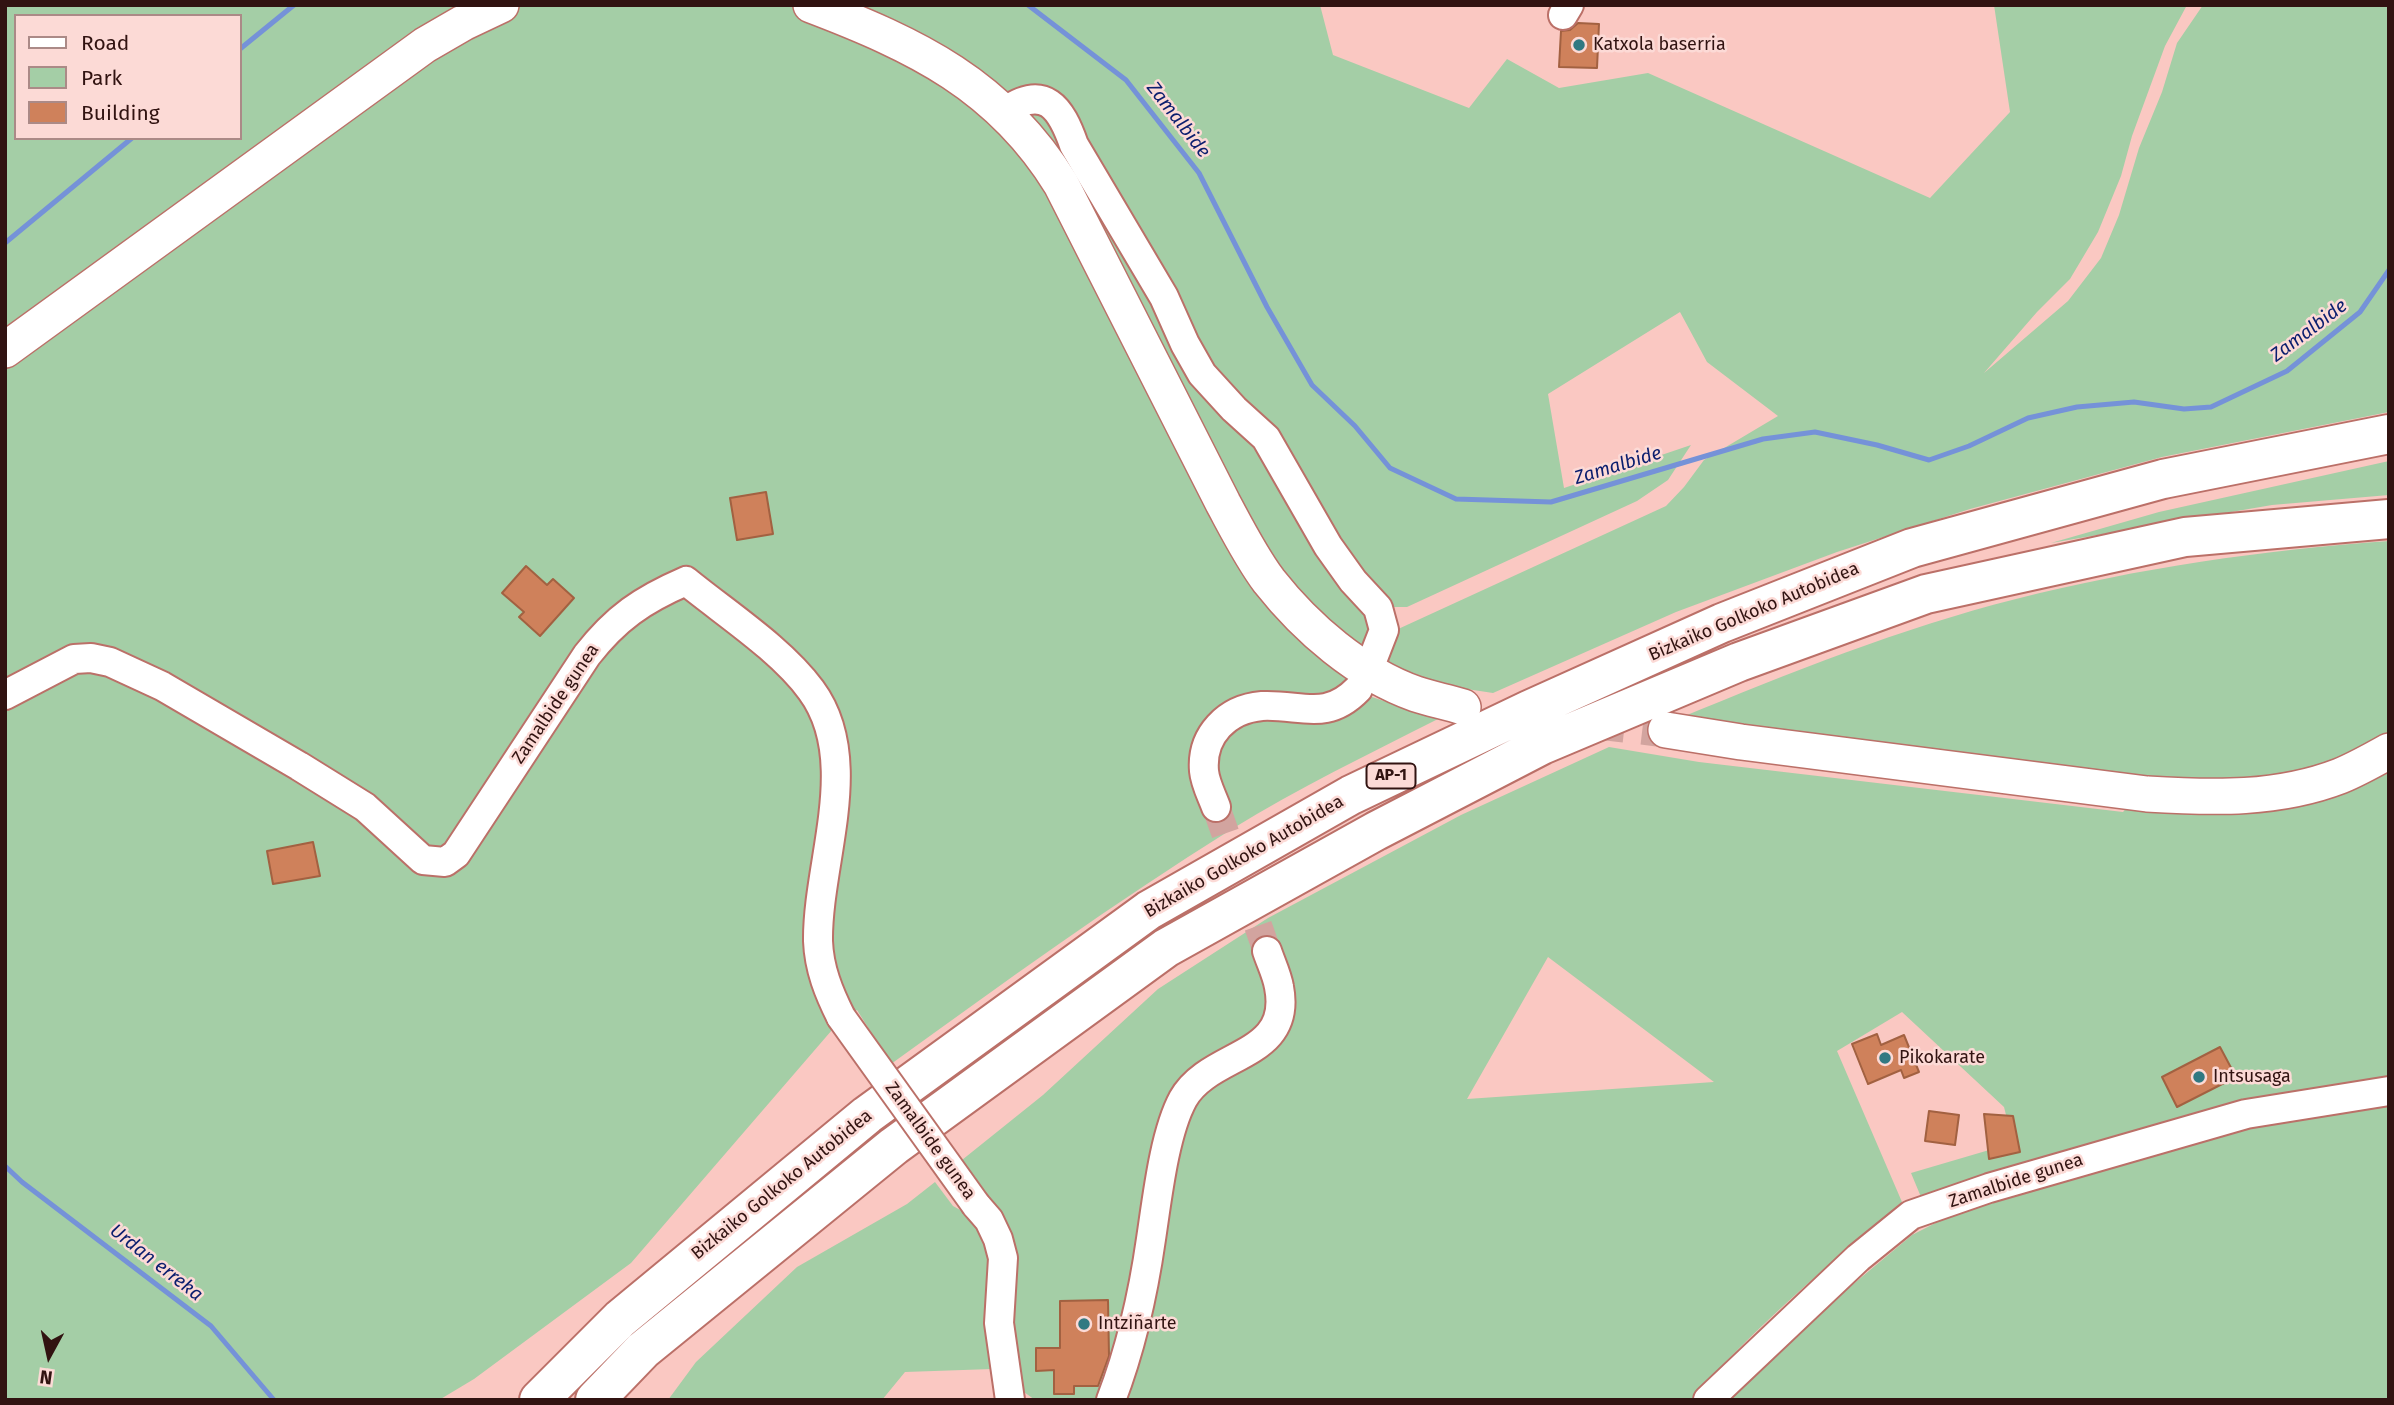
<!DOCTYPE html>
<meta charset="utf-8">
<style>
body{margin:0}
#map{position:relative;width:2394px;height:1405px;overflow:hidden;background:#fac8c2;font-family:"Fira Sans",sans-serif}
canvas{display:block}
.frame{position:absolute;inset:0;border:7px solid #311311;pointer-events:none}
.legend{position:absolute;left:14px;top:14px;width:228px;height:126px;box-sizing:border-box;background:#fcdad6;border:2px solid #ab8a87;margin:0;padding:9px 12px;list-style:none;font-size:21px;color:#311311}
.legend li{display:flex;align-items:center;gap:14px;height:35px}
.legend b{width:35px;border:2px solid #ab8a87}
.north{position:absolute;left:14px;top:1321px;width:70px;height:70px;-webkit-text-stroke:5px #fcdad6;paint-order:stroke;rotate:188deg;font-size:19px;font-weight:700;line-height:28px;text-align:center;color:#311311}
.north::after{content:'';display:block;margin:auto;width:24px;height:32px;background:#311311;clip-path:polygon(50% 0,100% 100%,50% 72%,0 100%)}
</style>
<div id="map">
<canvas width="2394" height="1405"></canvas>
<div class="frame"></div>
<ul class="legend">
<li><b style="height:9px;background:#fff"></b>Road</li>
<li><b style="height:19px;background:#a4cea6"></b>Park</li>
<li><b style="height:19px;background:#cf815b"></b>Building</li>
</ul>
<div class="north">N</div>
</div>
<script>
const g = document.querySelector('canvas').getContext('2d');
g.lineJoin = 'round';
function fillPath(path, color) {
  g.fillStyle = color;
  g.fill(path, 'evenodd');
}
function strokePath(path, color, width, dash) {
  g.strokeStyle = color;
  g.lineWidth = width;
  g.lineCap = dash ? 'butt' : 'round';
  g.setLineDash(dash || []);
  g.stroke(path);
}
function write(font, color, halo, rows, align = 'center') {
  g.font = font + ' "Fira Sans",sans-serif';
  g.lineWidth = 5;
  g.setLineDash([]);
  g.textBaseline = 'middle';
  g.strokeStyle = halo;
  g.fillStyle = color;
  for (const [text, x, y, turn = 0] of rows) {
    g.save();
    g.translate(x, y);
    g.rotate((+turn || 0) * Math.PI / 180);
    g.textAlign = isNaN(turn) ? turn : align;
    if (halo) g.strokeText(text, 0, 0);
    g.fillText(text, 0, 0);
    g.restore();
  }
}
fillPath(new Path2D(`
 M5 5H1320L1333 55 1469 108 1507 59 1559 88 1648 73 1930 198 2010 112 1994 5H2187L2165 46 2132 136 2121 176 2098 232 2070 279 2037 312 1984 373 2068 301 2101 258 2119 215 2139 148 2162 92 2177 43 2203 5H2389V412L2162 457 1970 509 1837 552 1676 612 1493 693 1447 686 1414 677 1383 663 1396 630 1666 506 1684 487 1704 460 1778 416 1707 362 1680 312 1548 394 1564 488 1691 445 1668 480 1637 501 1407 607H1388L1351 690 1438 719C1369 754 1298 788 1232 829 1115 902 1003 983 891 1064L857 1010 832 1030 631 1263 474 1379 439 1400H5ZM16 16H240V138H16Z
 M2389 461V495L2272 505 2051 543 2159 512Z
 M2389 541V1400H1728L1815 1316 1912 1235 1963 1209 1921 1197 1911 1173 2013 1143 2004 1107 1902 1012 1837 1051 1902 1202C1829 1265 1754 1327 1691 1400H1121L1137 1280 1104 1400H1035L1017 1387 1005 1234 985 1191 962 1160 1043 1095 1158 989 1268 918 1461 815 1609 747 1699 762 2123 812 2150 781 1680 718C1789 673 1901 628 2016 599 2138 568 2263 550 2389 541ZM1548 957 1714 1082 1467 1099Z
 M935 1182 953 1206 978 1220 991 1240 992 1369 905 1372 882 1400H668L696 1362 797 1267 907 1204Z`), '#a4cea6');
strokePath(new Path2D(`
 M1028 5 1126 80 1199 173 1267 307 1312 385 1355 426 1390 468 1456 499 1551 502 1763 439 1815 432 1877 445 1929 460 1969 446 2028 418 2077 407 2134 402 2184 409 2211 407 2287 371 2360 312 2389 270
 M240 49 294 5
 M5 243 132 138
 M5 1166 22 1182 211 1326 274 1400`), '#7592d8', 5);
const building = new Path2D(`
 M1578 23 1599 24 1597 68 1559 67 1561 31 1570 30Z
 M766 492 773 534 737 540 730 498Z
 M526 566 547 585 553 579 574 598 540 636 519 617 524 612 502 593Z
 M313 842 320 876 273 884 267 851Z
 M1877 1034 1881 1045 1904 1035 1919 1072 1904 1078 1901 1070 1868 1084 1852 1044Z
 M2220 1047 2236 1077 2177 1107 2162 1077Z
 M1929 1111 1959 1115 1955 1145 1925 1141Z
 M1984 1114 2013 1116 2020 1152 1989 1159Z
 M1108 1300 1109 1356 1098 1386H1074V1394H1054V1370L1036 1371V1348H1060V1301Z`);
fillPath(building, '#cf815b');
strokePath(building, '#a26141', 2);
strokePath(new Path2D(`
 M1216 807 1267 951`), '#d2a49f', 28, [28, 14]);
strokePath(new Path2D(`
 M1590 721 1666 730`), '#d2a49f', 35, [35, 18]);
const minor = new Path2D(`
 M1563 15 1569 5
 M1004 112C1045 83 1061 108 1074 145L1164 297 1185 344 1202 374 1234 409 1266 438 1328 546 1353 581 1378 608 1384 630 1372 661
 M5 695 74 659 91 658 110 662 162 686 299 766 365 807 423 860 445 862 456 854 587 655C616 618 642 600 686 581 725 613 781 649 811 690 863 760 817 862 818 941 819 969 829 993 841 1017
 M1216 807C1212 796 1205 783 1204 771 1201 735 1227 709 1262 706 1301 704 1326 722 1358 689
 M976 1205 989 1220 998 1239 1003 1258 999 1323 1010 1400
 M1111 1400C1131 1348 1143 1295 1151 1239 1157 1200 1164 1134 1183 1099 1210 1051 1293 1059 1279 987 1277 975 1271 963 1267 951
 M1708 1400 1858 1258 1911 1215 1989 1188 2246 1114 2389 1091`);
const major = new Path2D(`
 M811 5C916 45 1000 85 1061 184L1223 503C1237 529 1251 557 1269 581 1306 628 1359 674 1416 694 1431 699 1447 702 1463 707
 M5 350 425 45 463 23 501 5
 M1666 730 1741 742 2147 794C2213 798 2278 800 2340 776 2357 769 2373 760 2389 751`);
const highway = new Path2D(`
 M539 1400 620 1319 867 1115 1149 910 1351 795 1529 710 1722 623 1912 548 2163 479 2389 434
 M595 1400 643 1350 894 1146 1166 948 1376 831 1542 745 1739 662 1926 594 2185 537 2389 519`);
strokePath(minor, '#bb7068', 32);
strokePath(major, '#bb7068', 38);
strokePath(highway, '#bb7068', 42);
strokePath(minor, '#fff', 28);
strokePath(major, '#fff', 35);
strokePath(highway, '#fff', 38);
const minorBridge = new Path2D(`
 M841 1017 976 1205`);
strokePath(minorBridge, '#bb7068', 32, []);
strokePath(minorBridge, '#fff', 28);
for (const [x, y, r, color] of [
 [1579,45,7,"#317982"],
 [1885,1058,7,"#317982"],
 [2199,1077,7,"#317982"],
 [1084,1324,7,"#317982"]
]) {
  const dot = new Path2D();
  dot.arc(x, y, r, 0, 2 * Math.PI);
  g.fillStyle = color;
  g.fill(dot);
  strokePath(dot, '#fcdad6', 2.5);
}
for (const [x, y, w] of [
 [1391,776,49]
]) {
  const box = new Path2D();
  box.roundRect(x - w / 2, y - 12.5, w, 25, 5);
  g.fillStyle = '#fcdad6';
  g.fill(box);
  strokePath(box, '#311311', 2);
}
write('bold 16px', '#311311', null, [
 ["AP-1",1391,776]
]);
write('18px', '#311311', '#fcdad6', [
 ["Katxola baserria",1593,45],
 ["Pikokarate",1899,1058],
 ["Intsusaga",2213,1077],
 ["Intziñarte",1098,1324]
], 'left');
write('18px', '#311311', '#fcdad6', [
 ["Bizkaiko Golkoko Autobidea",1754,612,-23],
 ["Zamalbide gunea",556,704,-56],
 ["Bizkaiko Golkoko Autobidea",1244,857,-30],
 ["Zamalbide gunea",930,1141,54],
 ["Zamalbide gunea",2016,1181,-18],
 ["Bizkaiko Golkoko Autobidea",782,1185,-39]
]);
write('italic 19px', '#0b1e6e', '#fcdad6', [
 ["Zamalbide",1178,120,52],
 ["Zamalbide",2309,331,-37],
 ["Zamalbide",1618,466,-17],
 ["Urdan erreka",156,1263,38]
]);
</script>
